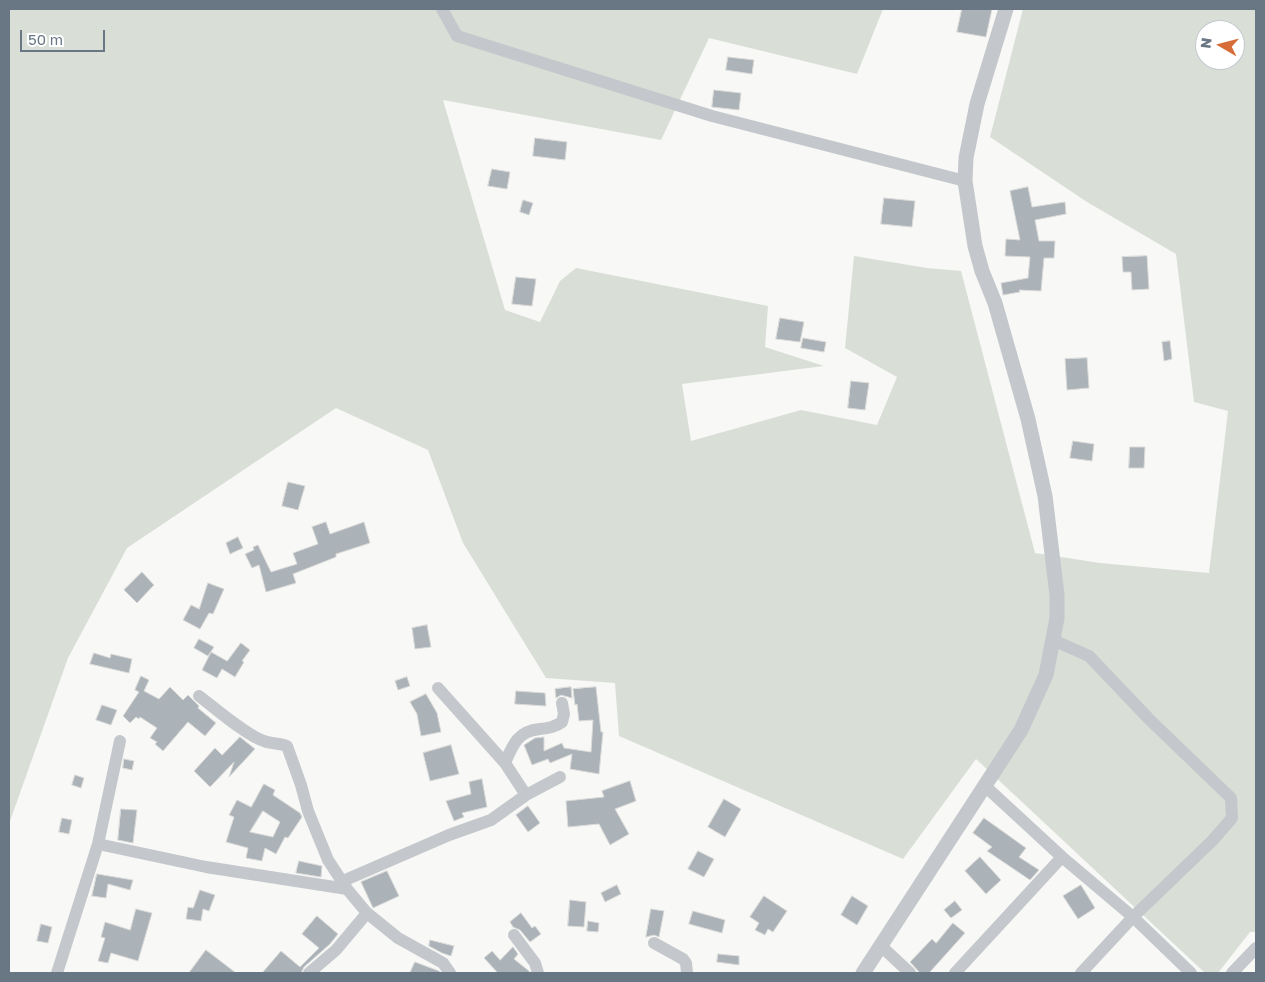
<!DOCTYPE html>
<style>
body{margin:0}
#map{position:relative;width:1265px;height:982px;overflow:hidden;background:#f8f8f6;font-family:"Golos Text",sans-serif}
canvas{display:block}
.frame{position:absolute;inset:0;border:10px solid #697684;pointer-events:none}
.north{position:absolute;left:1195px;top:20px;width:50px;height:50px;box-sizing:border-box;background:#fff;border:1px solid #c3c8ce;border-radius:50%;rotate:278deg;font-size:14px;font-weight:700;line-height:20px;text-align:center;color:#697684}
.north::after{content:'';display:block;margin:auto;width:18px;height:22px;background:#d66c37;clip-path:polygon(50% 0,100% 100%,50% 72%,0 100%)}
.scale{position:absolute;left:20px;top:30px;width:85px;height:22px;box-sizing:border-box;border:2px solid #697684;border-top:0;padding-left:6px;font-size:15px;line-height:18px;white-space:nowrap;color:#697684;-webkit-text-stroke:4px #fff;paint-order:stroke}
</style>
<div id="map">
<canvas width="1265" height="982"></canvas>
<div class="frame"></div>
<div class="north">N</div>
<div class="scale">50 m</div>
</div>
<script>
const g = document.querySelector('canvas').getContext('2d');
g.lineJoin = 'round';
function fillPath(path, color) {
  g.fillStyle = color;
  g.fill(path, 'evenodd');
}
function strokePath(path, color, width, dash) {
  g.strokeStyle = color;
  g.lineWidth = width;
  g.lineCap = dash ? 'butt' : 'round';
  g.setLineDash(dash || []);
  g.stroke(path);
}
fillPath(new Path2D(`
 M9 9H883L857 74 709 38 661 140 443 100 505 310 540 322 560 281 576 268 768 306 765 347 824 366 682 384 691 441 801 410 877 425 897 377 845 348 854 256 927 268 961 271 1035 553 1100 563 1209 573 1228 411 1194 402 1176 254 1087 202 990 137 1023 9H1256V932H1250L1218 973H1205L976 759 903 859 619 736 615 683 546 678 463 543 428 450 336 408 127 548 68 658 9 824ZM1205 30H1235V60H1205Z`), '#d9dfd7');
const building = new Path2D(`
 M962 9H992L986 37 957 32Z
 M728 57 754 60 752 74 726 70Z
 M714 90 741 93 739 110 712 107Z
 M535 138 567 142 565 160 533 156Z
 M492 169 510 172 507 189 488 186Z
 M1028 187 1032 207 1065 202 1066 214 1035 220 1039 241H1055L1054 258H1044L1041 291 1019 290 1020 292 1003 295 1001 283 1028 278 1030 257 1005 256 1006 239 1020 240 1010 191Z
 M884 198 915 201 912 227 881 224Z
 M523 200 533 203 529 215 520 212Z
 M1147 256 1149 289 1132 290 1131 272H1123L1122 257Z
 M516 277 536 279 532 306 512 304Z
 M780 318 804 322 800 342 776 339Z
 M803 338 826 342 824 352 801 348Z
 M1170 341 1172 359 1164 361 1162 342Z
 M1087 358 1089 388 1067 390 1065 359Z
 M851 381 869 383 865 410 848 408Z
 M1073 441 1094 444 1092 461 1070 458Z
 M1130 447H1145L1144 468H1129Z
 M288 482 305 486 298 510 282 506Z
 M326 522 330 534 364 522 370 543 336 554V557L293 574 296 583 266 592 259 565 252 568 245 554 254 550 253 547 258 545 271 572 297 564 293 553 318 544 312 527Z
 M238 537 243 548 230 554 226 543Z
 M142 572 154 585 137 603 124 590Z
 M208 583 224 589 213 614 209 613 200 629 183 620 191 605 199 609Z
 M427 625 431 647 415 649 412 628Z
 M199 639 214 647 208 656 194 648Z
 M241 643 250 650 242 661 244 662 235 677 222 669 217 678 202 670 211 652 227 661Z
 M94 653 110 658 111 654 132 659 129 673 90 664Z
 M141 676 149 680 144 691 159 699 170 687 183 700 188 695 199 706 198 708 216 723 205 736 188 722 163 751 155 744 157 742 150 738 157 728 140 717 139 719 136 717 130 723 123 716 139 692 135 690Z
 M407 677 410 686 398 690 395 681Z
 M571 687 572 698 561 695 556 698 555 689Z
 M596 687 601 732H603L599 774 570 769 572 754 550 763 548 759 532 765 524 745 535 738 544 737V751L562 743 564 748 591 752 593 720 579 721 577 704 575 705 573 689Z
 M516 691 545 693 546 706 515 704Z
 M426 694 437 713 441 732 421 736 417 714 410 702Z
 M102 705 117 710 111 725 96 720Z
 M240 737 255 749 229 777 234 762 210 787 194 771 215 748 222 755Z
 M451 745 459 774 430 781 423 753Z
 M124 759 134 761 132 770 123 768Z
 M75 775 84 778 81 788 72 785Z
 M482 779 487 807 462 813 464 817 454 821 446 801 471 794 469 782Z
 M630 781 636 801 615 809 629 834 610 845 599 824 568 827 566 801 604 797 602 791Z
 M264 784 275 790 273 795 300 813 302 817 288 838 285 837 276 854 265 848 262 861 246 858 248 848 226 842 234 817 229 815 237 800 251 807ZM263 811 280 822 273 837 250 832Z
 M724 799 741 809 725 837 708 827Z
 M528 806 540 823 528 832 516 815Z
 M121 809 137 810 133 843 118 840Z
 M62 818 72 820 69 834 59 832Z
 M984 818 1026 848 1019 857 1039 870 1030 880 987 851 992 847 973 833Z
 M698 851 714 859 704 877 688 869Z
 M980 857 1001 880 986 894 965 871Z
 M299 861 322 866 321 877 296 873Z
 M387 871 399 896 373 908 361 882Z
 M97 874 133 880 130 890 108 884 106 898 92 896Z
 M617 885 621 894 605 902 601 893Z
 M1081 885 1095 908 1078 919 1063 896Z
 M200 890 215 895 209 911 203 909 201 921 186 919 188 907 193 908Z
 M764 896 787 911 773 932 768 929 765 935 755 930 759 923 750 917Z
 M852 896 868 906 857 925 841 915Z
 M570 900 586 902 584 927 568 926Z
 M955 901 962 910 951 918 944 910Z
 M136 909 152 913 138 961 111 953 108 963 98 961 105 938 101 937 105 922 130 930Z
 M651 909 664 911 659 937 654 935 646 937Z
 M693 911 725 920 722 933 689 924Z
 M521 913 532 928 535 926 541 934 530 942 520 930 513 927 510 922Z
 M317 916 338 934 330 944 304 967 301 973H262L281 951 300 967 319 948 302 934Z
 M588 921 599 923 598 932 587 931Z
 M953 923 965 933 929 973H920L910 962 932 939 936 943Z
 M41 924 52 927 48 943 37 941Z
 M430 940 454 946 451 956 442 953 429 946Z
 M513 947 518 954 514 959 529 971 530 973H498L484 958 492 951 500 960Z
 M206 950 236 973H189Z
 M718 954 739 956V965L717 962Z
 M415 962 439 971 440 973H410Z`);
fillPath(building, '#abb2b8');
strokePath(building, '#dadad8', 1);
strokePath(new Path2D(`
 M442 9 457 36 712 116 965 181
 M1053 640 1089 656 1149 719 1231 798 1232 818 1213 840 1133 917 1081 973
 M438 688 505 763 526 795
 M199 696C215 708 247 736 264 741 271 744 279 743 287 746L301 785 308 811 328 860 347 889 367 913 398 938 443 963 450 973
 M505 763C513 744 518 731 540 729 549 728 555 727 562 722L564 714 562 703
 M985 786 1062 857 1133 917 1191 973
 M98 844 206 867 347 889
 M343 881 449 835 491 820 526 795 560 777
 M514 935 535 963 538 973
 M654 943 683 959 686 963 687 973
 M881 946 910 973
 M57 973 98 844 120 741
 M309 973 336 950 367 913
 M955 973 1062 857
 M1232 973 1256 948`), '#c4c7cb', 12);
strokePath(new Path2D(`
 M863 973 1021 730 1046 675 1057 618V595L1045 496 1028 419 995 303 982 271 975 246 965 181 966 158 977 104 1006 9`), '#c4c7cb', 15);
</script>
